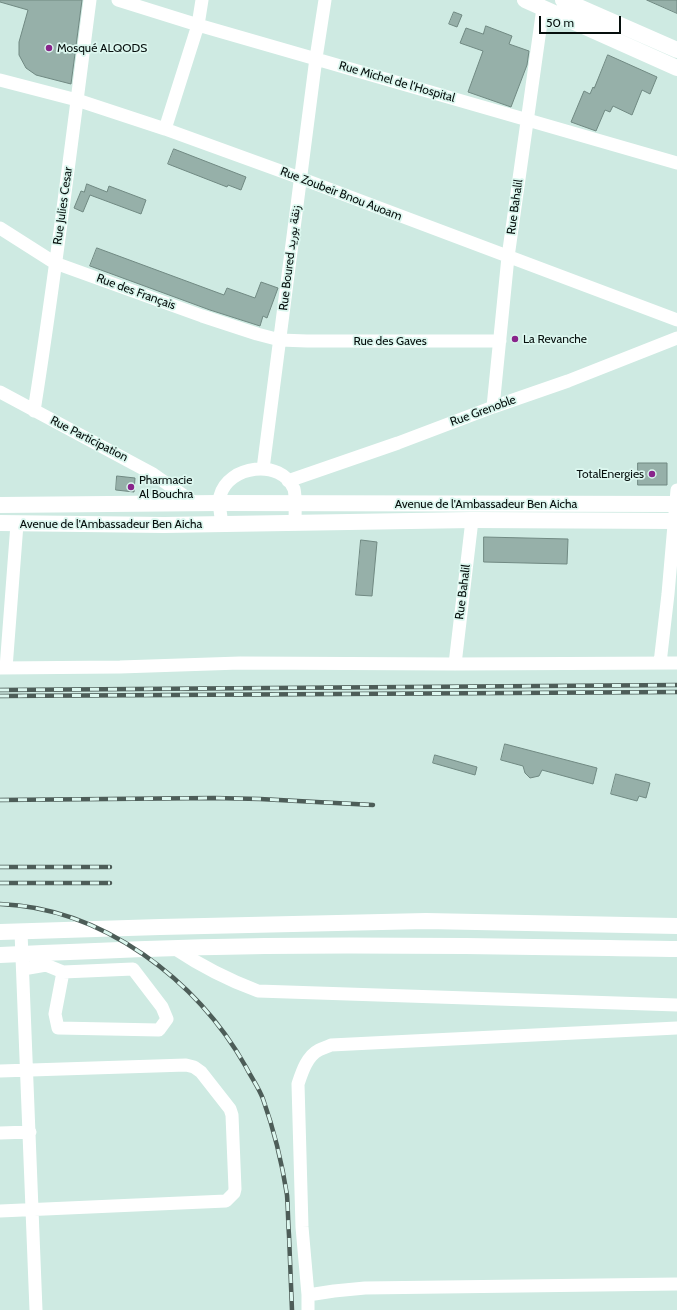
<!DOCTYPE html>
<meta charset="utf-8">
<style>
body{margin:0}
#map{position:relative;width:677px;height:1310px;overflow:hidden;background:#ceeae2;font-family:Cabin,sans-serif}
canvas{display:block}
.scale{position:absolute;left:539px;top:16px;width:82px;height:18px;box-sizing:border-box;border:2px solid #060f0d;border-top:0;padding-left:5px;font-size:12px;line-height:14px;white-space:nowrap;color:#060f0d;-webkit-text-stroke:3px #dcf7ef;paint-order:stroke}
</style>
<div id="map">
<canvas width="677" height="1310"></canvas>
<div class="scale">50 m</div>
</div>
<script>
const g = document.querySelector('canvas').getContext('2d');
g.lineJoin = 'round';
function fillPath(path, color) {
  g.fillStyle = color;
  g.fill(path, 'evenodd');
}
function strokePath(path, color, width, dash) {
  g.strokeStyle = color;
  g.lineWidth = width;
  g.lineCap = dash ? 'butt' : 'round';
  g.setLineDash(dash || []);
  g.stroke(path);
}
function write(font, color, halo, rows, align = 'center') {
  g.font = font + ' Cabin,Vazirmatn,sans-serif';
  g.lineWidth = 3.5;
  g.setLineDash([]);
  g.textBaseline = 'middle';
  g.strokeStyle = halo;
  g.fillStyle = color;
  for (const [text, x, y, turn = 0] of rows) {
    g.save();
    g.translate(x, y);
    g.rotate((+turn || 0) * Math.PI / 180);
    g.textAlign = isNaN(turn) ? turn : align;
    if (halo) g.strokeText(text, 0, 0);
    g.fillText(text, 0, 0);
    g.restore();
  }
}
const building = new Path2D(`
 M0 0H82L71 84 36 75 26 68 19 55V42L28 10 0 2Z
 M647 0H677V13Z
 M454 12 462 15 457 27 449 24Z
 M486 26 512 36 509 44 529 51 527 65 511 107 468 92 483 51 460 43 466 28 483 34Z
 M608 55 657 77 650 94 642 90 632 115 613 106 610 112 605 110 596 131 571 122 584 91 590 94 593 87 594 88Z
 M174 149 246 177 241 190 228 185 227 187 168 164Z
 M87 184 107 192 109 186 146 200 141 214 90 195 83 212 74 208 81 191 84 192Z
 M97 248 224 295 227 288 255 298 261 282 278 288 267 318 263 316 260 326 210 310 90 266Z
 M638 463H667V485H638Z
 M117 476 135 478 134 492 116 490Z
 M484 537 568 539 567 564 484 562Z
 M361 540 377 542 372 596 356 595Z
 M505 744 597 768 593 784 542 770 539 776 530 778 525 773 523 766 501 760Z
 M435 755 477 767 475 775 433 763Z
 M616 774 650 783 646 798 639 796 637 801 611 794Z`);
fillPath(building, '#96b0a9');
strokePath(building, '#708982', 1);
strokePath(new Path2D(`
 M118 0 198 25 677 163
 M0 80 77 100 165 129 300 178 677 320
 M165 129 198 25 202 0
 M0 228 55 263 202 316 257 334 280 340 307 341H500
 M0 392 153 474 196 504
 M493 407 508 257 543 8
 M34 411C56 274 72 137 90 0
 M263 469 316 58 325 0
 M288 481 398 443 493 407 568 381 677 338
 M222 524C221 515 218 505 220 496 228 465 281 458 294 489 296 496 295 515 295 523
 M660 663 668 594 677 490
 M455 664 472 520
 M0 668 120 667 240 663 455 664 677 663
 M6 668 17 524
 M21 932 36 1310
 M174 948C201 966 228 980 258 991L677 1005
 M23 969 46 965 63 972 133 969 162 1007 167 1019 159 1030 58 1028 55 1014 63 972
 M0 1071 186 1065 194 1067 201 1072 230 1109 232 1115 235 1189 234 1193 226 1201 0 1211
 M0 1133 30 1132
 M308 1295 302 1227 298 1084C302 1072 307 1056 319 1050 323 1048 327 1047 331 1045L677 1028
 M308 1310V1295L334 1291 365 1288 677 1284`), '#fff', 13);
strokePath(new Path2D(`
 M525 0 677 68
 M563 0 677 50
 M0 505 219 503 677 504
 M0 523 164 525 472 520 677 521
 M0 932 160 927 426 921 677 926
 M0 955C88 951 177 947 265 946 403 944 540 947 677 949`), '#fff', 16);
const rail = new Path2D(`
 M0 690 677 685
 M0 696 677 692
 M0 800 214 798 260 799 373 805
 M0 867H110
 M0 883H110
 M0 904C103 908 197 980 246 1067 251 1077 259 1088 263 1099 274 1130 282 1163 287 1195 288 1208 288 1222 289 1235 290 1260 291 1285 292 1310`);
strokePath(rail, '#4d5d58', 4.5);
strokePath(rail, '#dcf7ef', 3, [9]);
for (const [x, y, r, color] of [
 [49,48,4,"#89248b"],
 [515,339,4,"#89248b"],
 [652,474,4,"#89248b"],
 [131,487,4,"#89248b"]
]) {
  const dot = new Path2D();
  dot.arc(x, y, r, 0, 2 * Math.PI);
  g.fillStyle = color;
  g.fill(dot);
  strokePath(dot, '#dcf7ef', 1.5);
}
write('12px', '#060f0d', '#dcf7ef', [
 ["Mosqué ALQODS",57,48],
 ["La Revanche",523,339],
 ["TotalEnergies",644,474,"right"],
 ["Pharmacie",139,480],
 ["Al Bouchra",139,494]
], 'left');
write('12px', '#060f0d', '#dcf7ef', [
 ["Rue Michel de l'Hospital",397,82,16],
 ["Rue Zoubeir Bnou Auoam",341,194,21],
 ["Rue Julies Cesar",63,206,-82],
 ["Rue Bahalil",515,207,-82],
 ["Rue Boured زنقة بوريد",290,258,-83],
 ["Rue des Français",136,292,20],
 ["Rue des Gaves",390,341],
 ["Rue Grenoble",483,411,-20],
 ["Rue Participation",89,439,27],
 ["Avenue de l'Ambassadeur Ben Aicha",486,504],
 ["Avenue de l'Ambassadeur Ben Aicha",111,524],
 ["Rue Bahalil",463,592,-83]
]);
</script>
